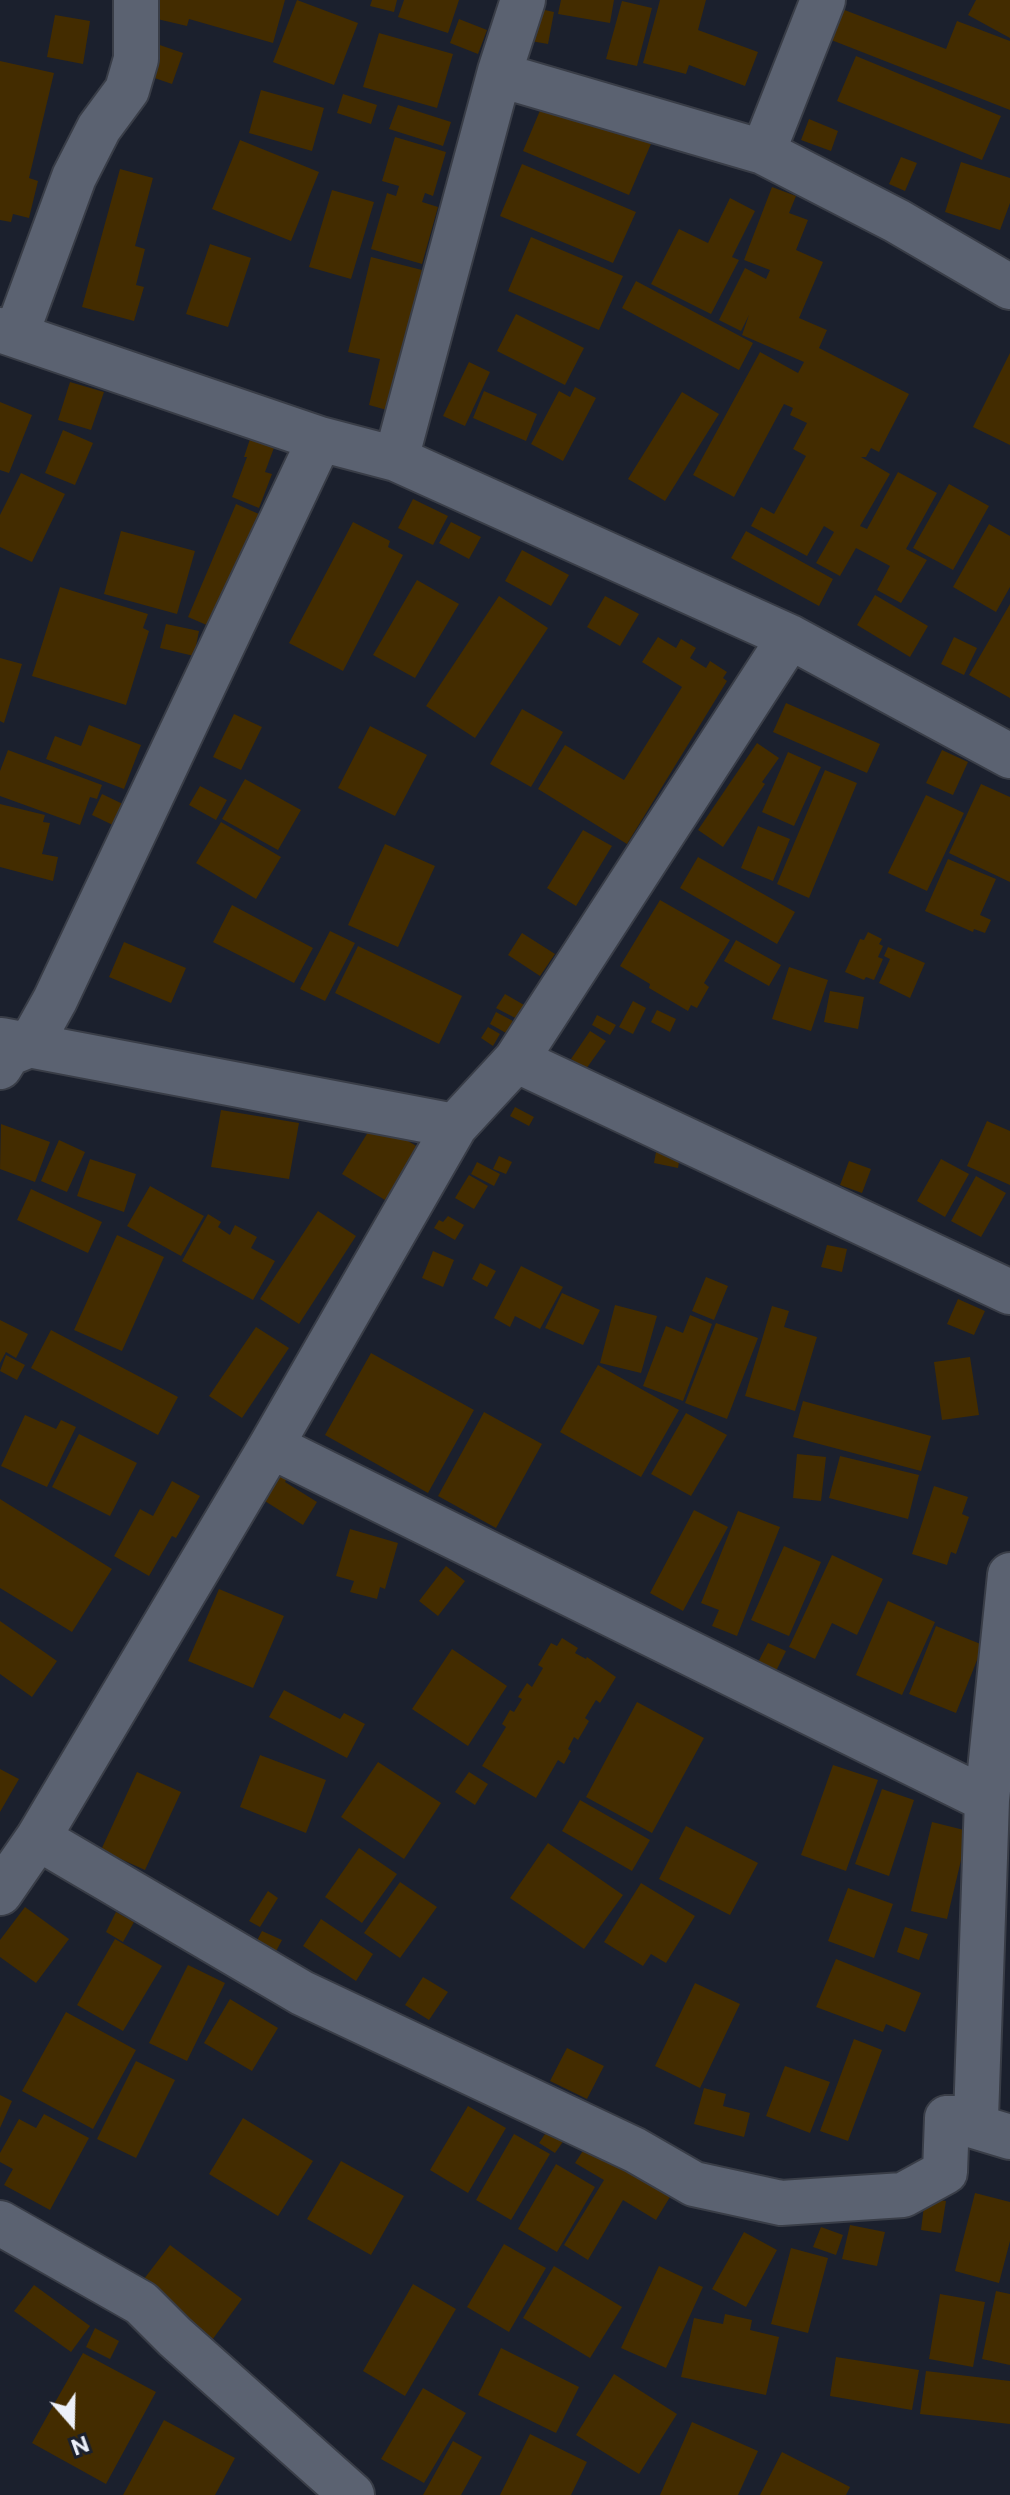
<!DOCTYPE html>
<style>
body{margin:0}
#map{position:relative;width:1010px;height:2495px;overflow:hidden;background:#1b202d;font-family:"Public Sans",sans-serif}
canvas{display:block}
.north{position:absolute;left:32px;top:2383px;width:80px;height:80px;-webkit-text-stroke:6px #1b202d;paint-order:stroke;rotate:160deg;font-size:22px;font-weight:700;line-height:32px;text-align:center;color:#ecf0f9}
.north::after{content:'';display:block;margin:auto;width:28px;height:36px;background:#ecf0f9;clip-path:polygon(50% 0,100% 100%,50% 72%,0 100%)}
</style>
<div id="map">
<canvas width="1010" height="2495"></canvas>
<div class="north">N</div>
</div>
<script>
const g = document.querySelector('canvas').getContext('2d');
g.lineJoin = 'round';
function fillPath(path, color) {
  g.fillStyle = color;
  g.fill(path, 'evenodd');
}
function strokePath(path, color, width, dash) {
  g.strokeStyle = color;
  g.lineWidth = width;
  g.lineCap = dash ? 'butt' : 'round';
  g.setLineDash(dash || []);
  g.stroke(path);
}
fillPath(new Path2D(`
 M157 0H285L273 43 189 19 187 26 153 18Z
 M297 0 358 23 334 85 273 62Z
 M372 0H397L394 12 370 6Z
 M404 0H459L448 33 398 17Z
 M561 0H614L610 23 558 14Z
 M660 0H706L698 30 758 52 745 86 689 65 686 74 643 63Z
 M976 0H1010V38L968 15Z
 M622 1 652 8 637 66 606 59Z
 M829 4 946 49 957 21 1010 41V110L816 34Z
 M531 7 554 12 548 44 525 40Z
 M55 15 90 21 83 64 47 57Z
 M459 19 487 30 478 54 450 43Z
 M379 33 453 54 437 108 363 87Z
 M151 42 183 53 172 84 140 73Z
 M856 56 1001 116 982 160 837 101Z
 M0 61 54 73 29 178 38 181 29 218 13 214 11 222 0 220Z
 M261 90 324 108 312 151 249 133Z
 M343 94 377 105 371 124 337 113Z
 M544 101 651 144 629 195 523 151Z
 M398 105 451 122 443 146 389 129Z
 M809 119 838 131 831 151 801 140Z
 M395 137 446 152 433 196 425 193 422 202 438 207 422 264 371 249 387 193 396 196 399 186 382 181Z
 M240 140 319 172 291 241 212 209Z
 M901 157 917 163 905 191 889 184Z
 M961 162 1010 178V203L1000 230 945 212Z
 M522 164 636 212 613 263 500 216Z
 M120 169 153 178 135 246 145 249 136 285 144 287 134 321 82 307Z
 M772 187 796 196 789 213 808 220 796 250 823 262 799 318 827 330 819 348 909 394 879 452 871 448 866 457H861L890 474 860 526 867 529 898 472 937 493 906 549 927 560 901 603 877 590 890 566 856 548 840 576 816 563 834 532 824 526 807 556 751 526 761 507 774 514 806 456 793 449 807 423 790 415 793 408 784 404 734 497 693 475 760 352 798 373 804 362 742 335 749 315 741 331 719 320 745 268 766 279 770 270 744 260Z
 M332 190 374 202 351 279 309 267Z
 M730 198 755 211 732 257 739 260 711 314 651 284 679 229 708 243Z
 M531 237 623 276 599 330 508 291Z
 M210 244 251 258 228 327 186 314Z
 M371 257 422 270 404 344 411 345 394 412 369 405 380 359 348 352Z
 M636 281 753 343 739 370 622 308Z
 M516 314 584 348 565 385 497 351Z
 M1010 353V445L973 427Z
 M469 362 490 372 465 426 443 416Z
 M70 382 104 392 91 430 58 420Z
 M575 387 596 398 563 461 531 444 559 391 570 397Z
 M484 391 537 414 526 441 473 418Z
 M682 392 719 414 665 501 628 479Z
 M0 402 32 415 9 473 0 470Z
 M63 430 93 443 75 485 45 473Z
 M251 436 275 445 265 472 272 474 259 508 232 497 247 457H244Z
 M21 473 65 494 32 562 0 547V515Z
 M949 484 989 506 953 570 913 548Z
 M413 499 448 516 433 545 398 528Z
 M236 504 268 518 216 629 188 617Z
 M353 522 390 541 388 547 403 555 343 671 289 643Z
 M451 522 481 537 469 559 439 543Z
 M989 524 1010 536V587L996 612 953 587Z
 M121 531 195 551 177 614 104 594Z
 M746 531 833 579 819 606 731 558Z
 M522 550 569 575 551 606 505 581Z
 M417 580 459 604 415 678 373 655Z
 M60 587 148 614 143 628 149 631 126 705 32 676Z
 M875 595 928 626 910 657 857 625Z
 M499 596 548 628 475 738 426 706Z
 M605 596 639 614 620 646 587 627Z
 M1010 604V698L969 675Z
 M166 624 199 631 194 656 160 648Z
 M658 637 676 648 681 639 696 648 690 658 706 668 710 661 727 672 723 678 727 681 627 844 538 789 565 745 624 780 682 687 642 662Z
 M954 637 977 648 964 675 941 664Z
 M0 658 22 664 4 723 0 721Z
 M786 703 880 744 867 773 773 732Z
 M522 709 563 732 531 787 490 764Z
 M234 714 262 727 241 770 213 757Z
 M89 725 141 745 124 789 46 759 55 736 81 746Z
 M370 726 427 755 395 816 338 788Z
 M757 743 779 758 762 782 765 784 723 847 698 830Z
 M8 750 102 785 97 799 90 797 80 825 0 796V771Z
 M942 750 968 762 953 795 926 783Z
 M788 752 821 767 794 826 762 812Z
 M825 770 857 783 809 898 777 884Z
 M245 779 301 810 278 850 222 819Z
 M981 784 1010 797V882L949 853Z
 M200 786 227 800 216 820 189 805Z
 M102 794 127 806 117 827 92 815Z
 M926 795 964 813 927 891 888 873Z
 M0 804 45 815 43 822 50 823 42 854 58 857 53 881 0 867Z
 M221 822 281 857 256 899 196 863Z
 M758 826 790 839 773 881 741 868Z
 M583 830 612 846 576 906 547 888Z
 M385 844 435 866 398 947 348 925Z
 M698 857 795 912 777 944 680 888Z
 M948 859 996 879 980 915 991 920 985 933 974 929 973 932 925 911Z
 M660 900 730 940 704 983 709 987 697 1008 691 1005 688 1011 649 988 650 984 620 966Z
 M232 905 313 948 294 983 213 942Z
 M330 931 355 943 325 1001 300 989Z
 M868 932 882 939 879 944 883 946 878 957 883 959 874 980 866 977 864 980 845 972 860 939 864 940Z
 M522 933 555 954 540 976 508 955Z
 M736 940 781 965 769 986 724 961Z
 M124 942 186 968 171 1003 109 977Z
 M358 946 462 996 439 1044 335 993Z
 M888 947 925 963 910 998 879 983 890 959 884 956Z
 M789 967 828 980 811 1031 772 1019Z
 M830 991 864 997 858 1029 824 1022Z
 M505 994 531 1009 523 1022 496 1008Z
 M633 1001 646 1008 633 1034 619 1027Z
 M657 1010 676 1019 670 1032 651 1022Z
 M496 1012 513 1021 506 1033 490 1024Z
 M597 1015 616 1025 610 1035 592 1025Z
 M488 1027 500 1034 493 1046 481 1038Z
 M590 1031 606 1041 586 1069 571 1059Z
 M515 1107 534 1117 529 1126 510 1116Z
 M221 1110 299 1123 289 1179 211 1167Z
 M375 1121 418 1147 385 1200 342 1174Z
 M987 1121 1010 1131V1185L967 1166Z
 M1 1124 50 1142 35 1182 0 1169Z
 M59 1140 85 1152 67 1192 41 1181Z
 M656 1152 680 1157 678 1168 654 1163Z
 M499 1156 512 1162 506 1174 493 1169Z
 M90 1159 136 1174 124 1212 77 1196Z
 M941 1159 969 1174 945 1217 917 1201Z
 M849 1161 871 1169 862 1193 840 1185Z
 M477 1162 500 1174 494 1186 471 1174Z
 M469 1175 488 1186 474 1209 455 1198Z
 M976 1176 1006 1193 981 1237 951 1221Z
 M150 1186 204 1216 181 1256 127 1226Z
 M31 1189 102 1222 88 1253 17 1220Z
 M318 1211 356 1236 299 1324 260 1299Z
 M208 1214 221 1222 218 1227 230 1235 235 1225 257 1237 251 1248 275 1261 253 1300 182 1261Z
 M448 1216 464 1225 455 1240 434 1228 439 1220 443 1222Z
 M117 1235 164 1257 122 1351 74 1330Z
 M827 1245 847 1249 842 1272 821 1267Z
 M433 1251 454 1260 443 1287 422 1278Z
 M480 1263 496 1271 487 1287 472 1279Z
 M521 1266 563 1287 540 1329 515 1316 510 1327 494 1318Z
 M706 1277 728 1286 714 1320 692 1311Z
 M562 1293 600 1310 583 1345 545 1328Z
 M958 1299 985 1311 974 1335 947 1324Z
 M615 1305 657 1316 641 1373 600 1363Z
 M772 1306 789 1311 784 1327 817 1337 795 1411 745 1396Z
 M690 1315 712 1324 683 1401 643 1386 666 1326 683 1333Z
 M0 1320 28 1334 16 1358 6 1352 0 1363Z
 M716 1323 758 1338 727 1419 685 1403Z
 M256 1327 289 1348 242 1418 209 1396Z
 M51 1330 178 1397 158 1435 31 1368Z
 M371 1353 474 1410 428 1493 325 1435Z
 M6 1355 25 1365 17 1380 0 1371Z
 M970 1357 979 1415 942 1420 934 1362Z
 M598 1365 679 1410 641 1477 560 1432Z
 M803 1401 931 1436 921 1471 793 1437Z
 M484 1412 542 1444 496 1528 438 1496Z
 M686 1413 727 1435 691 1496 651 1474Z
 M25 1415 56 1429 61 1420 76 1427 47 1487 1 1466Z
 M79 1434 137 1463 110 1516 52 1487Z
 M797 1454 826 1457 821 1501 793 1498Z
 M840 1456 919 1475 908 1519 829 1498Z
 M268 1466 287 1478 285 1482 317 1502 303 1525 252 1493Z
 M172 1481 200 1496 176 1538 172 1536 149 1576 114 1556 140 1509 153 1516Z
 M934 1486 968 1497 962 1514 969 1517 956 1554 951 1552 947 1565 912 1554Z
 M0 1499 112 1569 72 1632 0 1588Z
 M694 1510 728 1527 683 1611 650 1593Z
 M738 1511 780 1527 737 1636 712 1626 719 1610 701 1603Z
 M350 1529 398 1543 385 1589 380 1587 377 1599 350 1592 354 1581 336 1576Z
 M784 1546 821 1562 789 1636 751 1620Z
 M832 1555 883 1579 857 1635 832 1623 815 1659 789 1647Z
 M446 1566 465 1581 438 1616 419 1601Z
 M219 1589 284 1616 253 1688 188 1661Z
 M888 1601 935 1622 902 1695 856 1675Z
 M0 1621 57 1661 32 1697 0 1674Z
 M936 1626 983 1645 956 1713 909 1694Z
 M562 1638 578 1648 575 1653 586 1659 587 1657 616 1677 600 1703 596 1700 585 1718 589 1721 578 1740 574 1737 568 1749 571 1751 564 1764 558 1760 536 1798 482 1766 506 1727 502 1724 510 1710 514 1712 522 1699 518 1697 527 1683 532 1687 543 1668 538 1665 551 1643 557 1646Z
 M768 1643 786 1651 775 1673 757 1664Z
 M452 1649 507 1686 468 1746 412 1709Z
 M284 1690 340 1719 344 1713 365 1724 347 1758 269 1717Z
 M637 1702 704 1738 652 1833 586 1797Z
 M260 1755 326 1780 306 1833 240 1807Z
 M378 1762 441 1803 404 1859 341 1817Z
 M833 1765 878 1780 846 1871 801 1855Z
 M0 1769 19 1779 0 1812Z
 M137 1772 181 1792 145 1870 101 1850Z
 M469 1772 488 1784 475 1805 455 1792Z
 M882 1789 914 1800 889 1876 855 1864Z
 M580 1800 650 1840 632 1871 562 1831Z
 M932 1822 968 1831 947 1919 911 1911Z
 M686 1826 758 1863 730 1915 659 1879Z
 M548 1843 623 1895 584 1949 510 1898Z
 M359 1848 397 1874 362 1923 325 1897Z
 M400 1882 437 1907 400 1958 364 1933Z
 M641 1883 695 1916 666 1963 651 1954 643 1966 604 1942Z
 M848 1888 893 1904 874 1958 828 1941Z
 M268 1891 278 1898 260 1927 249 1921Z
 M25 1907 69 1939 36 1983 0 1957V1940Z
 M116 1912 134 1922 123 1942 106 1932Z
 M321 1919 373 1954 356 1981 303 1946Z
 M905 1927 928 1934 919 1960 897 1952Z
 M262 1931 282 1940 272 1959 252 1950Z
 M115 1939 162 1966 123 2031 77 2005Z
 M836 1959 921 1993 905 2032 886 2024 883 2032 816 2007Z
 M188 1965 225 1983 187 2061 149 2043Z
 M423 1977 448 1992 429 2020 405 2005Z
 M695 1983 740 2004 700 2088 655 2066Z
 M230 1999 278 2028 252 2071 204 2043Z
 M66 2012 136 2050 93 2129 22 2091Z
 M854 2039 882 2050 848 2141 820 2131Z
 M567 2048 604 2066 587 2099 550 2081Z
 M136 2061 175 2080 136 2158 97 2139Z
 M785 2066 830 2082 810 2133 766 2116Z
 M704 2088 726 2094 723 2106 750 2113 744 2137 694 2124Z
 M0 2095 12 2101 0 2128Z
 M468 2106 506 2128 468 2193 430 2170Z
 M44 2114 89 2138 50 2210 4 2185 13 2169 0 2162V2153L19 2119 36 2128Z
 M243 2118 313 2161 278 2216 209 2174Z
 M553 2122 569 2133 555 2153 539 2143Z
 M514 2134 550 2154 511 2220 476 2200Z
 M590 2140 673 2192 656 2220 623 2200 588 2260 564 2245 604 2180 575 2163Z
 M341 2161 404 2196 371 2255 307 2219Z
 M556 2164 595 2187 557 2252 518 2229Z
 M975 2193 1010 2202V2241L999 2283 955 2271Z
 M925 2198 946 2201 941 2233 921 2230Z
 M850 2225 885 2232 877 2266 842 2259Z
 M821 2227 843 2235 836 2255 813 2247Z
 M744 2232 777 2250 746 2307 712 2289Z
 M504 2244 546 2268 509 2332 467 2307Z
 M170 2245 242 2299 207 2347 134 2292Z
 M791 2248 828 2258 808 2333 771 2324Z
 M554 2266 622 2307 590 2358 523 2318Z
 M659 2266 703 2287 666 2368 621 2348Z
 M413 2284 456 2309 405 2396 363 2371Z
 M34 2285 90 2326 71 2352 14 2311Z
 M996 2291 1010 2294V2365L982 2359Z
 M940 2294 985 2302 973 2367 929 2359Z
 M725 2314 752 2320 750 2330 779 2337 766 2395 681 2377 694 2318 723 2324Z
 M95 2328 119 2341 110 2359 86 2347Z
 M501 2348 579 2387 556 2433 478 2395Z
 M83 2353 156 2392 106 2484 32 2443Z
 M836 2357 919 2370 912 2410 830 2396Z
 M926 2371 1010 2381V2424L920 2414Z
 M614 2374 677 2414 639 2474 576 2435Z
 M423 2388 466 2413 424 2483 381 2459Z
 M164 2420 235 2458 215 2495H123Z
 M692 2422 758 2451 738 2495H660Z
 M530 2434 587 2462 571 2495H500Z
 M453 2441 482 2457 461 2495H423Z
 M782 2452 850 2487 846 2495H760Z`), '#432c00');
const minor = new Path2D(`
 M500 71 517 80 763 152 897 221 1010 287
 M763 152 823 0
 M0 330 320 439 396 459 790 637 1010 756
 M16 335 74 177 99 128 127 90 136 59V0
 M396 459 500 71 523 0
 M2 1040 455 1126
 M516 1060 1010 1292
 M0 1067 8 1054 30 1045 55 1000 320 439
 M271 1446 987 1800
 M38 1838 302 1993 635 2150 694 2184 781 2203 903 2195 945 2172 947 2118
 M0 1893 38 1838 271 1446 455 1126 516 1060 790 637
 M947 2118H976L987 1800 1010 1575
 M947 2118 1010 2137
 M0 2223 141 2303 175 2337 352 2495`);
strokePath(minor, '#393d47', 48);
strokePath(minor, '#5b6271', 44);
</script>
